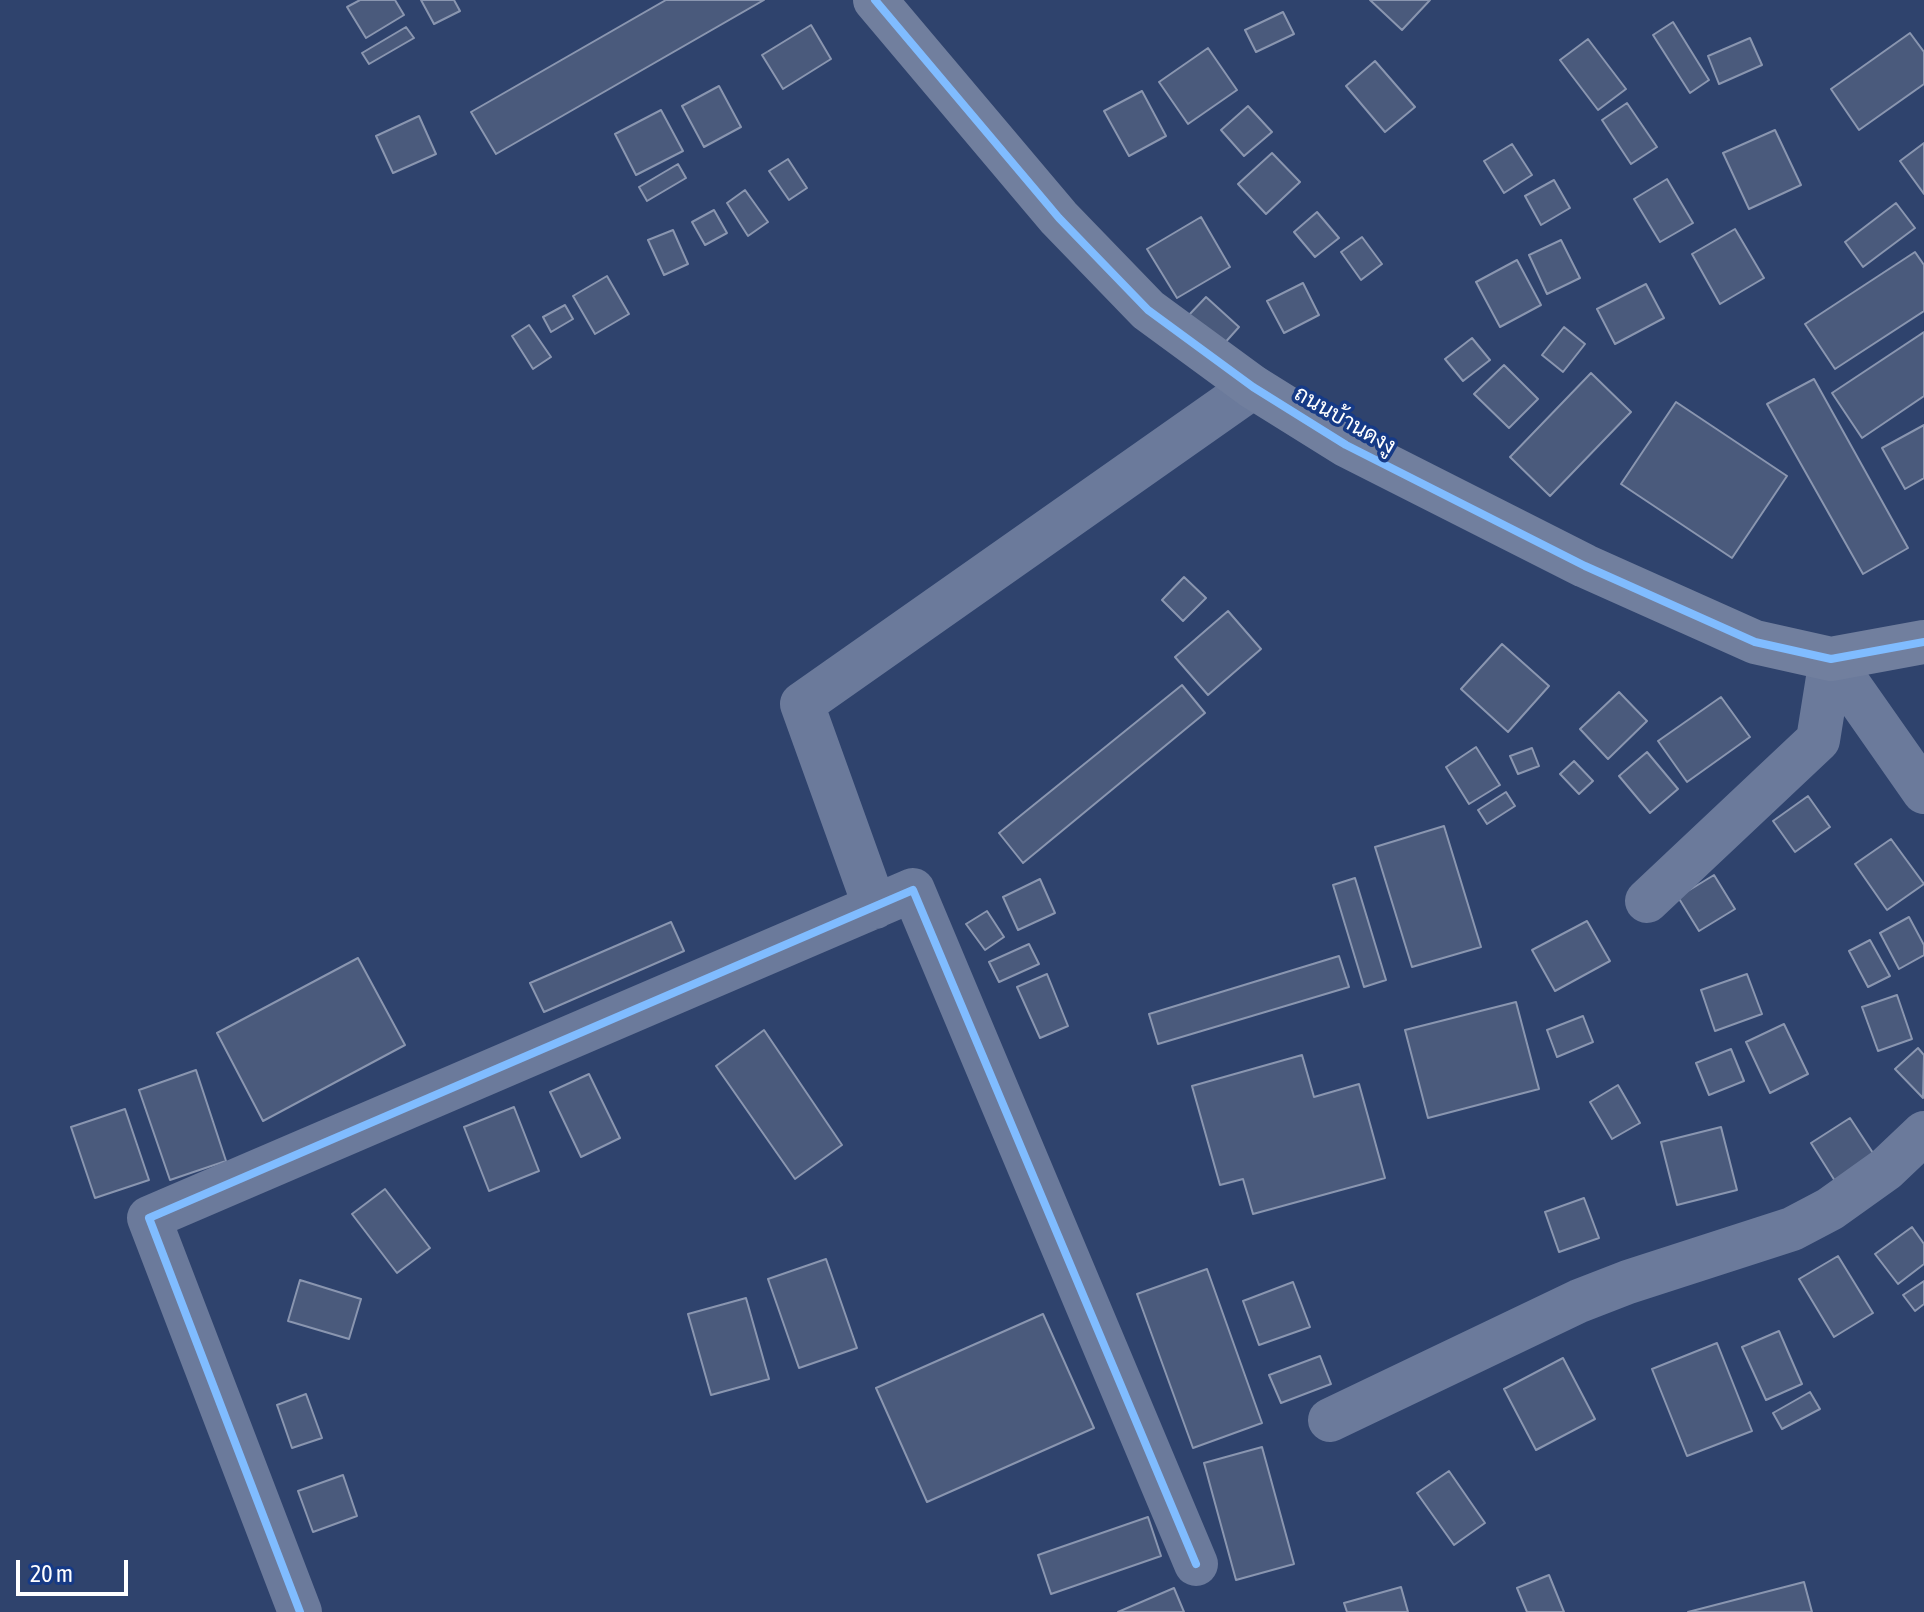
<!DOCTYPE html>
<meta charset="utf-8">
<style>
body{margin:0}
#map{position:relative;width:1924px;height:1612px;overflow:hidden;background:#2f436d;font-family:"Asap Condensed",sans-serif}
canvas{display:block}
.scale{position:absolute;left:16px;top:1560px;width:112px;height:36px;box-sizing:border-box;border:4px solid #fff;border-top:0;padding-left:10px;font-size:24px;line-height:28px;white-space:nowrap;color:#fff;-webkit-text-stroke:6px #163a86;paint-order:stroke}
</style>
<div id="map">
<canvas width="1924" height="1612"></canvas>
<div class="scale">20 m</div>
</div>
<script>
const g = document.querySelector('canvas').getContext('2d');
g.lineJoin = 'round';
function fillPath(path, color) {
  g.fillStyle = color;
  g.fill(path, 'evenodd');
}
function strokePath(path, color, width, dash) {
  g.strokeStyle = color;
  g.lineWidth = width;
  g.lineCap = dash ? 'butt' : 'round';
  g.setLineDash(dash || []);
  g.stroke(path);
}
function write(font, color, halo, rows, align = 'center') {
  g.font = font + ' "Asap Condensed",Sarabun,sans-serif';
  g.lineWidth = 7;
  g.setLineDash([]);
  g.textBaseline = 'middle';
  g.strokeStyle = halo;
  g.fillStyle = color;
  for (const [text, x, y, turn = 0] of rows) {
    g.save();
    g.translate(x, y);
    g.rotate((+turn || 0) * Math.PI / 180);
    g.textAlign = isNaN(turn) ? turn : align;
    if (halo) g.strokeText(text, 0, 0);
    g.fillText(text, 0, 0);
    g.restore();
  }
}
const building = new Path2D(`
 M360 0H395L404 15 366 38 347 7Z
 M421 0H454L460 11 434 24Z
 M666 0H764L496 154 471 112Z
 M1370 0H1430L1402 30Z
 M1283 12 1294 34 1256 52 1245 30Z
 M1673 22 1709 80 1690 93 1653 35Z
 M811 25 831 59 783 89 762 55Z
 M406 27 414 38 369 64 362 53Z
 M1910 33 1924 52V84L1859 130 1831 89Z
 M1750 38 1762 65 1719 84 1708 56Z
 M1588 39 1626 89 1598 110 1560 60Z
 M1208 48 1237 90 1188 124 1159 82Z
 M1375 61 1415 107 1385 132 1346 86Z
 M719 86 741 127 704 147 682 106Z
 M1142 91 1166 136 1129 156 1104 111Z
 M1627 103 1657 147 1631 164 1602 120Z
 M1248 106 1272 132 1244 156 1221 130Z
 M661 110 683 151 636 175 615 134Z
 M419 116 436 154 393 173 376 136Z
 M1775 130 1801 185 1749 209 1723 153Z
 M1924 143V194L1900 161Z
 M1512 144 1532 175 1504 193 1484 161Z
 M1272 153 1300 182 1266 214 1238 184Z
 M788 159 807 188 789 200 769 171Z
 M678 164 686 178 647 201 639 187Z
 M1667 179 1693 223 1660 242 1634 199Z
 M1554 180 1570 208 1541 225 1525 196Z
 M745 190 768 222 748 236 727 203Z
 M1896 203 1915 228 1863 267 1845 242Z
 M714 210 727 233 705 245 692 222Z
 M1317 212 1339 238 1315 257 1294 232Z
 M1201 217 1230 267 1177 298 1147 249Z
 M1735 229 1764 278 1720 304 1692 254Z
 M673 230 688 264 664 275 648 240Z
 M1362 237 1382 264 1361 280 1341 252Z
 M1561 240 1580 278 1547 294 1529 255Z
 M1915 252 1924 265V311L1835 369 1805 324Z
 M1517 260 1541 305 1500 327 1476 282Z
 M607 276 629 314 595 334 573 296Z
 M1303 283 1319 315 1284 333 1267 301Z
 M1646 284 1664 318 1615 344 1597 309Z
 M1206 297 1239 327 1222 346 1188 316Z
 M565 305 573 319 551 332 543 317Z
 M529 325 551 357 533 369 512 336Z
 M1564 327 1585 344 1563 372 1542 355Z
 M1924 332V396L1862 438 1832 393Z
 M1472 338 1490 360 1463 381 1445 359Z
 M1504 365 1538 399 1509 428 1474 394Z
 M1591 373 1631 412 1550 496 1510 457Z
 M1814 379 1908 548 1863 574 1767 404Z
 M1676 402 1787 476 1732 558 1621 484Z
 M1924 425V478L1905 489 1882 448Z
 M1184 577 1206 598 1183 621 1162 600Z
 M1228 611 1261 649 1208 695 1175 657Z
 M1502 644 1549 686 1508 732 1461 689Z
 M1182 685 1205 713 1023 863 999 833Z
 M1619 692 1647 721 1608 759 1580 729Z
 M1721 697 1750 737 1687 782 1658 741Z
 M1476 747 1500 785 1469 804 1446 767Z
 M1532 748 1539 766 1518 774 1510 756Z
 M1647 752 1678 789 1650 813 1619 776Z
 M1574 761 1593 781 1579 794 1560 774Z
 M1506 792 1515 806 1487 824 1478 810Z
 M1808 796 1830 827 1795 852 1773 821Z
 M1444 826 1481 947 1412 967 1375 847Z
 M1891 839 1924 884 1887 910 1855 864Z
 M1714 875 1735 909 1699 931 1678 897Z
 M1355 878 1386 980 1364 987 1333 885Z
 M1040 879 1055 913 1018 930 1003 897Z
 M987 911 1004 937 985 950 966 924Z
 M1909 917 1924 945V955L1899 969 1880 933Z
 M1587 921 1610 961 1555 991 1532 950Z
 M671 922 684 951 544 1012 530 983Z
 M1870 940 1890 976 1868 987 1849 951Z
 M1029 944 1039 964 999 982 989 962Z
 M1339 956 1349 987 1158 1044 1149 1014Z
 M358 958 405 1045 263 1121 217 1033Z
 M1047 974 1068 1026 1040 1038 1017 987Z
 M1747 974 1762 1014 1715 1031 1701 990Z
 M1897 995 1912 1039 1878 1051 1862 1007Z
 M1516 1002 1539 1089 1428 1118 1405 1030Z
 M1583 1016 1593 1042 1557 1057 1547 1030Z
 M1784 1024 1808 1074 1770 1093 1746 1042Z
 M764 1030 842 1145 795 1179 716 1066Z
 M1918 1048 1924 1055 1923 1098 1895 1069Z
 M1731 1049 1744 1081 1709 1095 1696 1063Z
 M1302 1055 1314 1097 1359 1084 1385 1178 1253 1214 1243 1179 1220 1185 1192 1086Z
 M196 1070 226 1161 170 1180 139 1090Z
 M589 1074 620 1138 581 1157 550 1092Z
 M1618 1085 1640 1123 1612 1139 1590 1102Z
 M514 1107 539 1171 489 1191 464 1127Z
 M125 1109 149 1180 95 1198 71 1127Z
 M1850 1118 1875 1156 1835 1181 1811 1143Z
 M1721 1127 1737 1190 1677 1205 1661 1142Z
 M385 1189 430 1248 397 1273 352 1214Z
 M1584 1198 1599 1238 1559 1252 1545 1212Z
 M1912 1227 1924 1244V1264L1898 1284 1875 1254Z
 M1838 1256 1873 1313 1834 1337 1799 1279Z
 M826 1259 857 1348 799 1368 768 1279Z
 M1207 1269 1262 1423 1193 1448 1137 1294Z
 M300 1280 361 1299 349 1339 288 1321Z
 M1924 1281V1304L1915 1311 1903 1295Z
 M1293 1282 1310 1327 1259 1345 1243 1301Z
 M746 1298 769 1379 711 1395 688 1314Z
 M1043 1314 1094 1428 927 1502 876 1388Z
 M1779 1331 1802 1384 1766 1400 1742 1347Z
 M1717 1343 1752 1431 1687 1456 1652 1369Z
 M1320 1356 1331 1384 1281 1403 1269 1375Z
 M1563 1358 1595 1419 1536 1450 1504 1389Z
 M1810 1392 1820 1409 1782 1429 1773 1413Z
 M306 1394 322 1438 292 1448 277 1405Z
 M1262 1447 1294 1564 1236 1580 1204 1463Z
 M1449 1471 1485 1523 1454 1545 1417 1493Z
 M343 1475 357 1516 313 1532 298 1491Z
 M1148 1517 1161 1556 1051 1594 1038 1555Z
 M1549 1575 1564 1612H1527L1517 1588Z
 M1804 1582 1812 1612H1688Z
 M1401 1587 1408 1612H1347L1344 1603Z
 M1174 1588 1184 1612H1118Z`);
fillPath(building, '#4a5a7c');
strokePath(building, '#8a96b0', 2);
strokePath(new Path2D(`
 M1831 659 1924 792
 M1647 901 1818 740 1831 659
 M875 907 802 704 1253 387
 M1330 1420 1579 1301 1628 1282 1792 1229 1830 1209 1886 1169 1924 1133
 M300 1612 149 1218 913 890 1196 1564`), '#6b7a9b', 44);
strokePath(new Path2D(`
 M875 0 1059 218 1148 310 1253 387 1346 445 1585 566 1755 642 1831 659 1924 642`), '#717f9e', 44);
strokePath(new Path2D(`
 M875 0 1059 218 1148 310 1253 387 1346 445 1585 566 1755 642 1831 659 1924 642
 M300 1612 149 1218 913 890 1196 1564`), '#80bcff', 8);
write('22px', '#fff', '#163a86', [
 ["ถนนบ้านดงงู",1345,420,30]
]);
</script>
